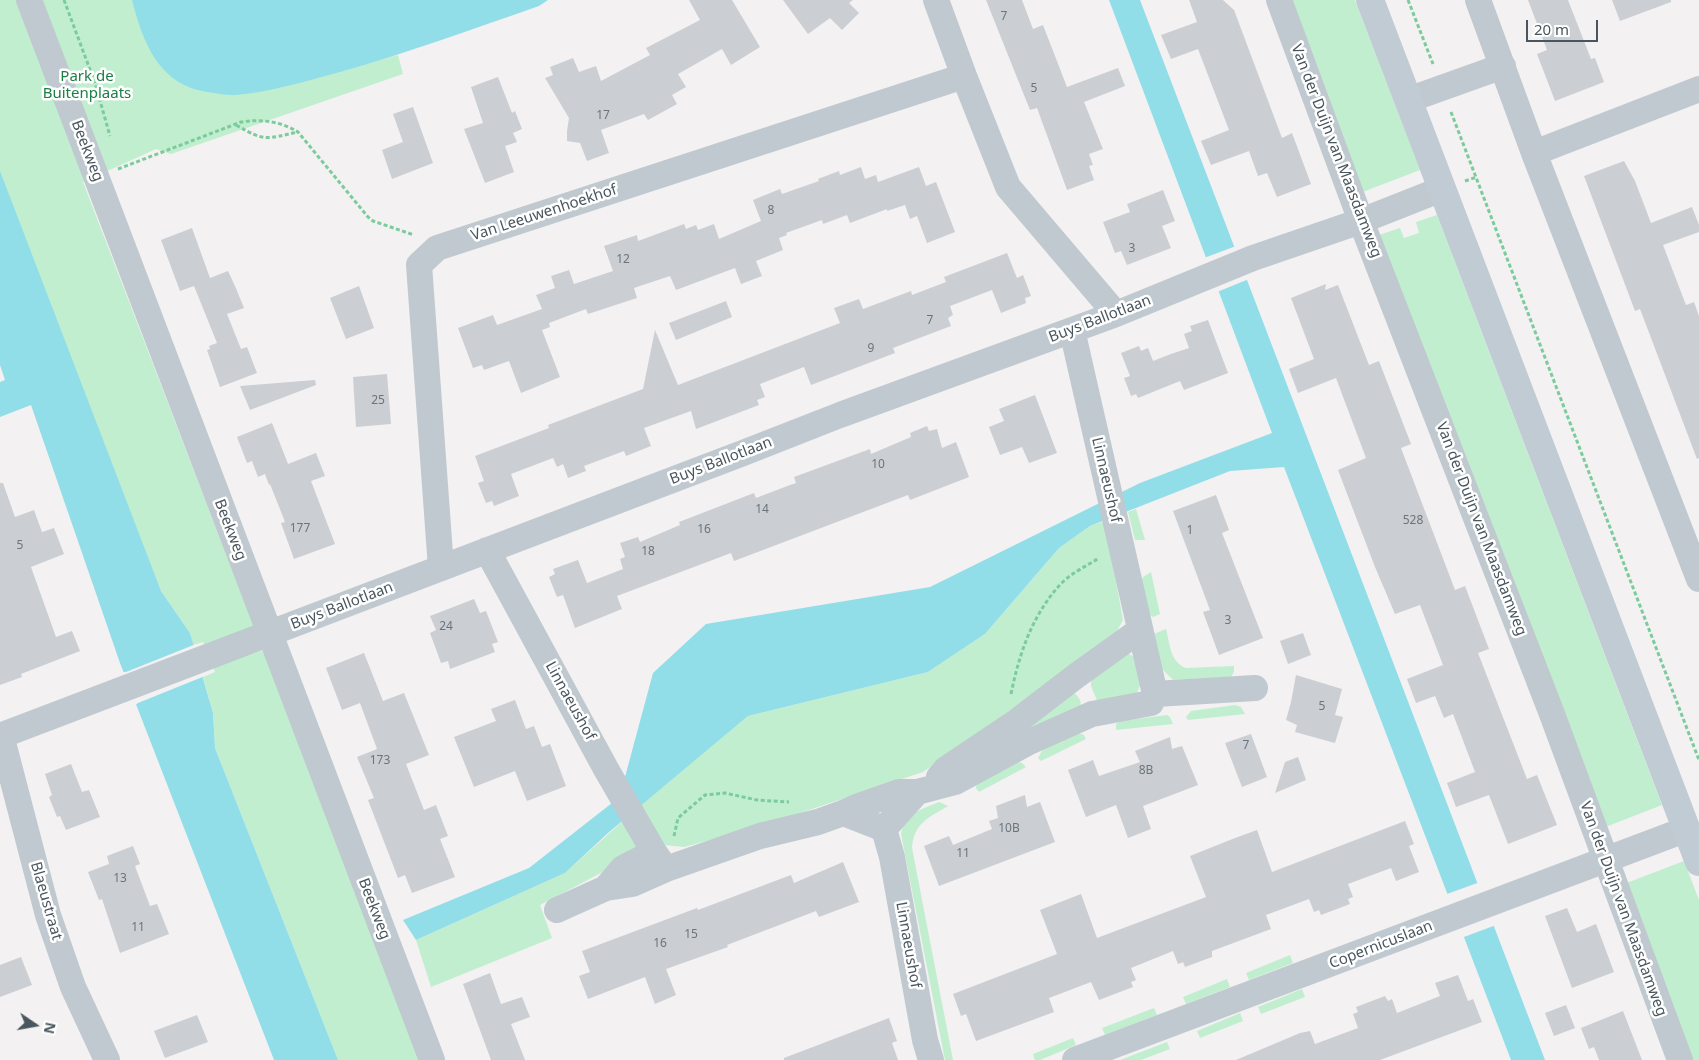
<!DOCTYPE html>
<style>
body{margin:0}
#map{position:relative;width:1699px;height:1060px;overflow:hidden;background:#f3f1f1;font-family:"Noto Sans",sans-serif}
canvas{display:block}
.north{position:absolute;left:10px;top:1000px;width:50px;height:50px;-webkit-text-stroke:4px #fff;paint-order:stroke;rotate:102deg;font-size:14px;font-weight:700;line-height:20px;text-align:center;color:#49565e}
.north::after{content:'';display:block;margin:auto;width:18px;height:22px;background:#49565e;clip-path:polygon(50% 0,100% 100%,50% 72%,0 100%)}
.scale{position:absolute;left:1526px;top:20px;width:72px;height:22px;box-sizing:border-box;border:2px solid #49565e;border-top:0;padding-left:6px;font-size:15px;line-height:18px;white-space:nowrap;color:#49565e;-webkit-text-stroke:4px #fff;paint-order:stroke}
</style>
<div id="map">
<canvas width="1699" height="1060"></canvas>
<div class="north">N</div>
<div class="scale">20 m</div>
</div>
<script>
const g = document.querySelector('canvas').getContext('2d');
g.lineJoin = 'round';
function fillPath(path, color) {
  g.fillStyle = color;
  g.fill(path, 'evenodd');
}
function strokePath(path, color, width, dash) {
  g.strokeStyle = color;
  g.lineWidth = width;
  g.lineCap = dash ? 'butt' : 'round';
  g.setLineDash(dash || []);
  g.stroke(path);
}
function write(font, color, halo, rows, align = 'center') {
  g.font = font + ' "Noto Sans",sans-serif';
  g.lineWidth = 5;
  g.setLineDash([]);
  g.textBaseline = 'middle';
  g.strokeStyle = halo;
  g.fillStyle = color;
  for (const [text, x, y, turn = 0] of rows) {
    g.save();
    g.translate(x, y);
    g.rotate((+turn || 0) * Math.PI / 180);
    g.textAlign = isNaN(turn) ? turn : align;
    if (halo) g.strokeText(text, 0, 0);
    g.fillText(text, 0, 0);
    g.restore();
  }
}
fillPath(new Path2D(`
 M0 0H490L317 78 398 55 403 74 171 154 156 149 83 182 254 627 205 648 203 642 193 645 190 633 161 591 0 219Z
 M1287 0H1355L1420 170 1360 193Z
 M1437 215 1662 805 1603 828 1376 236 1400 228 1404 238 1419 233 1416 222Z
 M1136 509 1145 540H1135L1128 512Z
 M1105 521 1123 620 1113 638 923 772 761 826 684 847 664 845 637 808 748 716 928 672 985 634 1059 548 1090 526Z
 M1151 572 1160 614 1153 617 1149 614 1140 583 1143 577Z
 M1166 629C1170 644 1170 662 1186 668L1234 666V672L1231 677 1173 680 1162 669 1154 634Z
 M261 651 264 652 419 1060H338L215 748 213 713 203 677 215 672 213 667Z
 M1127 653C1136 656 1141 667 1142 676 1142 682 1138 690 1136 696L1098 703 1091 686V680Z
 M1072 692C1079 696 1081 700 1081 707L1031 731 1028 720Z
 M1235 705 1241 707 1245 714 1188 720 1186 717 1191 711Z
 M1167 715 1170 717 1173 724 1116 730V724L1120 721Z
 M1078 733 1084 735 1086 739 1041 761 1038 758 1043 749Z
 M1019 762 1022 763 1026 767 979 792 976 788 977 783Z
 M939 802 948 806C928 818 914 823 912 848L953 1060H945L901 834C906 812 921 810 939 802Z
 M624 820 637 844 635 855 540 905 552 938 431 987 416 940 565 873Z
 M1684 861 1699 900V1060H1691L1624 884Z
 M1290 955 1293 963 1249 980 1246 973Z
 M1227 979 1230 987 1186 1004 1183 997Z
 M1302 989 1305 997 1261 1014 1258 1007Z
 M1154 1008 1157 1015 1105 1035 1102 1028Z
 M1240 1013 1243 1021 1200 1038 1197 1031Z
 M1073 1038 1076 1045 1040 1060H1035L1033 1054Z
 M1167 1042 1170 1049 1141 1060H1120Z`), '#c2eed0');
fillPath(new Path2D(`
 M132 0H548L539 6C473 29 407 53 340 72 306 81 271 92 236 95 228 96 198 91 191 88 154 74 141 35 132 0Z
 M1109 0H1140L1545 1060H1511L1284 467 1230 471 1090 526 1059 548 985 634 928 672 748 716 608 833 565 873 416 940 403 920 529 868 612 803 625 777 653 673 706 624 930 587 1140 483 1272 433Z
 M0 171 161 591 190 633 213 713 215 748 338 1060H274L120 663 31 405 0 417V382L5 380 0 365Z`), '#91dee9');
fillPath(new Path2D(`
 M1236 246 1249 279 1217 292 1204 258Z
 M196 644 205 676 138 703 134 706 121 672H126Z
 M1480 882 1496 925 1464 937 1462 939 1444 893 1447 894Z`), '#f3f1f1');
fillPath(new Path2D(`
 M689 0H732L760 47 731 65 722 49 678 74 686 87 672 95 677 104 648 120 644 114 601 130 609 153 587 161 580 143 567 141V131L569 118 545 78 553 75 550 67 573 58 579 72 596 66 601 81 650 55 646 48 700 20Z
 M783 0H853L849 3 859 13 842 30 830 18 808 34Z
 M986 0H1022L1033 29 1043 25 1067 87 1118 68 1125 86 1084 102 1103 149 1089 154 1093 165 1089 166 1094 180 1067 190 1037 108 1030 110Z
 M1189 0H1223L1234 10 1282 138 1292 133 1311 184 1277 197 1267 173 1258 176 1249 151 1211 165 1201 141 1229 130 1198 49 1171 59 1161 35 1197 22Z
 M1528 0H1568L1591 59 1595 58 1604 82 1555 101 1537 54 1547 50Z
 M1612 0H1671V2L1620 21Z
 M498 77 512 113 515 111 522 129 513 133 517 142 505 146 514 172 485 183 464 129 483 123 471 87Z
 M413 107 433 163 392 179 382 150 403 142 393 114Z
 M1624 161 1635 181 1651 223 1692 207 1699 225V232L1663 245 1686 305 1694 302 1699 316V458L1697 459 1640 309 1635 311 1584 176Z
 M861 167 865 179 876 175 878 182 919 167 926 186 936 182 955 232 927 243 917 216 910 219 905 205 887 211V209L850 223 847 215 823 224 822 220 786 233 787 235 779 238 783 250 756 261 762 276 741 284 735 268 676 290 670 276 634 288 637 298 588 314 586 309 549 323 550 327 542 330 560 377 521 393 509 361 484 370 482 365 473 368 458 328 493 315 497 325 542 309 536 295 555 288 551 276 569 270 574 284 613 271 604 246 637 235 638 241 684 224 686 229 696 225 698 230 714 224 719 239 761 221 753 200 780 189 782 194 819 181 818 179 839 171 840 175Z
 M1163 190 1175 221 1162 226 1171 248 1127 265 1121 251 1115 253 1103 222 1130 212 1127 204Z
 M192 228 210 278 228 271 235 286 244 308 227 314 241 349 247 347 257 373 220 387 207 350 210 349 209 346 217 343 194 286 180 291 161 240Z
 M1007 253 1017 278 1023 275 1031 296 1025 298 1026 303 1001 313 992 290 950 306 953 315 948 318 951 326 893 348 895 353 811 385 804 367 760 384 765 397 757 400 759 405 696 429 691 411 644 428 651 446 626 456 624 451 584 466 586 471 568 478 563 464 557 467 553 458 511 474 519 496 494 506 492 501 486 503 478 483 484 481 475 456 549 428 548 425 643 389 655 330 678 385 840 323 834 308 859 299 863 309 911 291 912 295 946 282 944 277Z
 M1326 284 1325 290 1338 285 1369 365 1379 361 1411 444 1401 448 1455 590 1465 586 1489 649 1478 653 1527 779 1537 775 1557 825 1508 844 1489 795 1456 807 1447 783 1475 772 1453 714 1444 718 1435 696 1416 703 1407 679 1443 665 1420 605 1395 614 1375 567 1338 470 1366 458 1336 378 1298 393 1289 369 1314 359 1291 298Z
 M359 286 374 328 346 339 330 298Z
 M726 301 732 317 676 340 669 323Z
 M1208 320 1228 373 1184 390 1180 381 1138 398 1136 394 1131 396 1124 378 1130 376 1121 353 1139 346 1141 351 1148 348 1153 361 1171 354 1189 348 1184 334 1192 331 1190 326Z
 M387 374 391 424 356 427 353 377Z
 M315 380 316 385 250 410 240 386Z
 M1035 395 1057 453 1029 463 1022 447 1000 455 989 427 1004 421 999 409Z
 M272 423 288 464 316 453 325 476 311 481 335 544 294 559 281 523 285 522 270 484 269 485 265 474 258 477 252 461 247 463 237 437Z
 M927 426 929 431 937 429 942 448 956 442 969 477 910 500 908 495 734 561 731 553 617 596 622 609 575 628 563 595 557 597 549 577 555 574 553 569 578 560 587 583 623 569 620 559 625 557 620 543 638 537 640 542 680 525 679 522 754 493 756 498 790 485 796 483 794 477 870 449 871 454 911 437 910 433Z
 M0 483H3L15 517 34 510 42 532 54 528 64 554 31 567 56 637 72 631 80 651 21 674 22 677 0 685Z
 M1216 495 1229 530 1222 533 1263 638 1219 655 1203 612 1210 610 1173 511Z
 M474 599 480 613 486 611 498 642 492 644 495 652 450 669 448 661 441 663 430 633 436 630 430 616Z
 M1303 633 1311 655 1288 664 1280 641Z
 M364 653 383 701 404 693 429 755 406 764 424 810 436 805 448 836 440 839 455 877 412 893 405 875 398 878 368 800 374 798 357 757 377 749 360 703 342 710 326 668Z
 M1296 675 1342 689 1335 715 1343 717 1335 743 1295 732 1297 725 1286 720 1291 702Z
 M515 700 526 729 534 726 542 747 550 744 566 786 527 801 515 771 474 787 454 737 496 721 491 709Z
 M1251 734 1267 777 1242 787 1225 743Z
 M1170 737 1172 749 1182 746 1198 785 1143 806 1151 829 1128 838 1116 805 1086 817 1068 770 1093 760 1099 776 1140 762 1135 751Z
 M1298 757 1306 780 1275 793 1285 762Z
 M71 764 82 792 89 790 100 817 66 830 60 816 57 817 49 797 52 795 45 774Z
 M1025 795 1027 807 1040 802 1055 842 939 886 924 846 949 836 953 845 992 829 989 821 998 818 996 806Z
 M1405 821 1414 844 1409 846 1419 872 1396 881 1391 868 1348 884 1353 897 1348 899 1350 904 1321 915 1319 910 1314 912 1309 899 1266 915 1271 929 1212 951V957L1185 967 1183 962 1178 964 1173 951 1131 968 1136 980 1131 982 1133 987 1099 1000 1091 982 1049 998 1054 1012 976 1041 966 1014 961 1016 953 994 1057 954 1040 910 1081 894 1097 938 1206 897 1190 856 1235 838 1257 830 1272 872Z
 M133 846 140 864 135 866 150 906 157 904 169 934 120 953 102 899 99 900 88 872 109 864 107 856Z
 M843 862 859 902 819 917 816 911 727 945 728 947 666 969 676 995 655 1004 645 977 588 999 579 976 590 972 582 951 697 908 698 910 791 875 794 883Z
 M1567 908 1577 932 1596 924 1614 972 1572 988 1545 916Z
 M21 957 32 985 0 997V965Z
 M490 973 501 1004 522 997 530 1017 511 1024 525 1060H491L463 984Z
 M1458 975 1468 1001 1473 999 1482 1022 1380 1060H1236L1300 1033 1310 1031 1315 1044 1358 1028 1353 1014 1358 1012 1356 1007 1385 996 1388 1001 1392 999 1397 1013 1440 996 1435 983Z
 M1566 1005 1575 1028 1554 1036 1545 1013Z
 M1623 1011 1642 1060H1599L1594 1047 1589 1049 1581 1028Z
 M197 1015 208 1042 165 1058 154 1031Z
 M889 1018 897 1041 892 1043 898 1060H784V1058Z`), '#cbcfd3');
strokePath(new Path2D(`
 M64 0 95 83 110 136
 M1408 0 1433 64
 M1451 112 1699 760
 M236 125C266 142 265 139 298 132
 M118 169 241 122C261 119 280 121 298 132L368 217 373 221 414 235
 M1465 181 1477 177
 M1011 694C1019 655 1031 618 1058 587 1069 574 1085 567 1099 558
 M674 836 678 818 705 795 725 793 757 800 789 802`), '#7bcb9d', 3, [4, 2.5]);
strokePath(new Path2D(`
 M29 0 432 1060
 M936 0 964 76 1008 187 1116 314
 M1279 0 1361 221 1552 714 1680 1060
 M1478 0 1534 153 1699 579
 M1408 100 1503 66
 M1534 153 1699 89
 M487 550 606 769 654 852 666 869
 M441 568 419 265 437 248 964 76
 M1155 694 1255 688
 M1 735 48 915 73 987 107 1060
 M0 736 743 453 840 415 1116 314 1253 258 1361 221 1442 189
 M939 777 946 769 1016 722 1076 676 1140 630
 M843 813 859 806 899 792H917
 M884 829 892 857 925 1040 931 1060
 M606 888 623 868 654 852
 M557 910 606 888 632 884 666 869 760 836 818 822 843 813 884 829 917 792 955 782 1027 743 1092 714 1151 703 1155 694 1072 330
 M1075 1060 1687 829`), '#bfc9cf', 26);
strokePath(new Path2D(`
 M1370 0 1699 862`), '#c0cbd4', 28);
write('12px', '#6a747b', null, [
 ["7",1004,17],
 ["5",1034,89],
 ["17",603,116],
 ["8",771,211],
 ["3",1132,249],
 ["12",623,260],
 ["7",930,321],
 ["9",871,349],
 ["25",378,401],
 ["10",878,465],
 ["14",762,510],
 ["528",1413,521],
 ["177",300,529],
 ["16",704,530],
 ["1",1190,531],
 ["5",20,546],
 ["18",648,552],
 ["3",1228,621],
 ["24",446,627],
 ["5",1322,707],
 ["7",1246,746],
 ["173",380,761],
 ["8B",1146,771],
 ["10B",1009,829],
 ["11",963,854],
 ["13",120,879],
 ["11",138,928],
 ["15",691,935],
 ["16",660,944]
]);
write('15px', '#1b7e45', '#fff', [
 ["Park de",87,77],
 ["Buitenplaats",87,94]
]);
write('15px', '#49565e', '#fff', [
 ["Beekweg",87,151,69],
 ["Van der Duijn van Maasdamweg",1336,151,69],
 ["Van Leeuwenhoekhof",544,213,-18],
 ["Buys Ballotlaan",1100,319,-21],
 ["Buys Ballotlaan",721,461,-21],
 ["Linnaeushof",1106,480,77],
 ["Van der Duijn van Maasdamweg",1481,529,69],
 ["Beekweg",230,530,69],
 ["Buys Ballotlaan",342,606,-21],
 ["Linnaeushof",570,701,61],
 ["Blaeustraat",46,901,74],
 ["Beekweg",374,909,69],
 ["Van der Duijn van Maasdamweg",1623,909,70],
 ["Linnaeushof",908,945,80],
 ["Copernicuslaan",1381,945,-21]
]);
</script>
